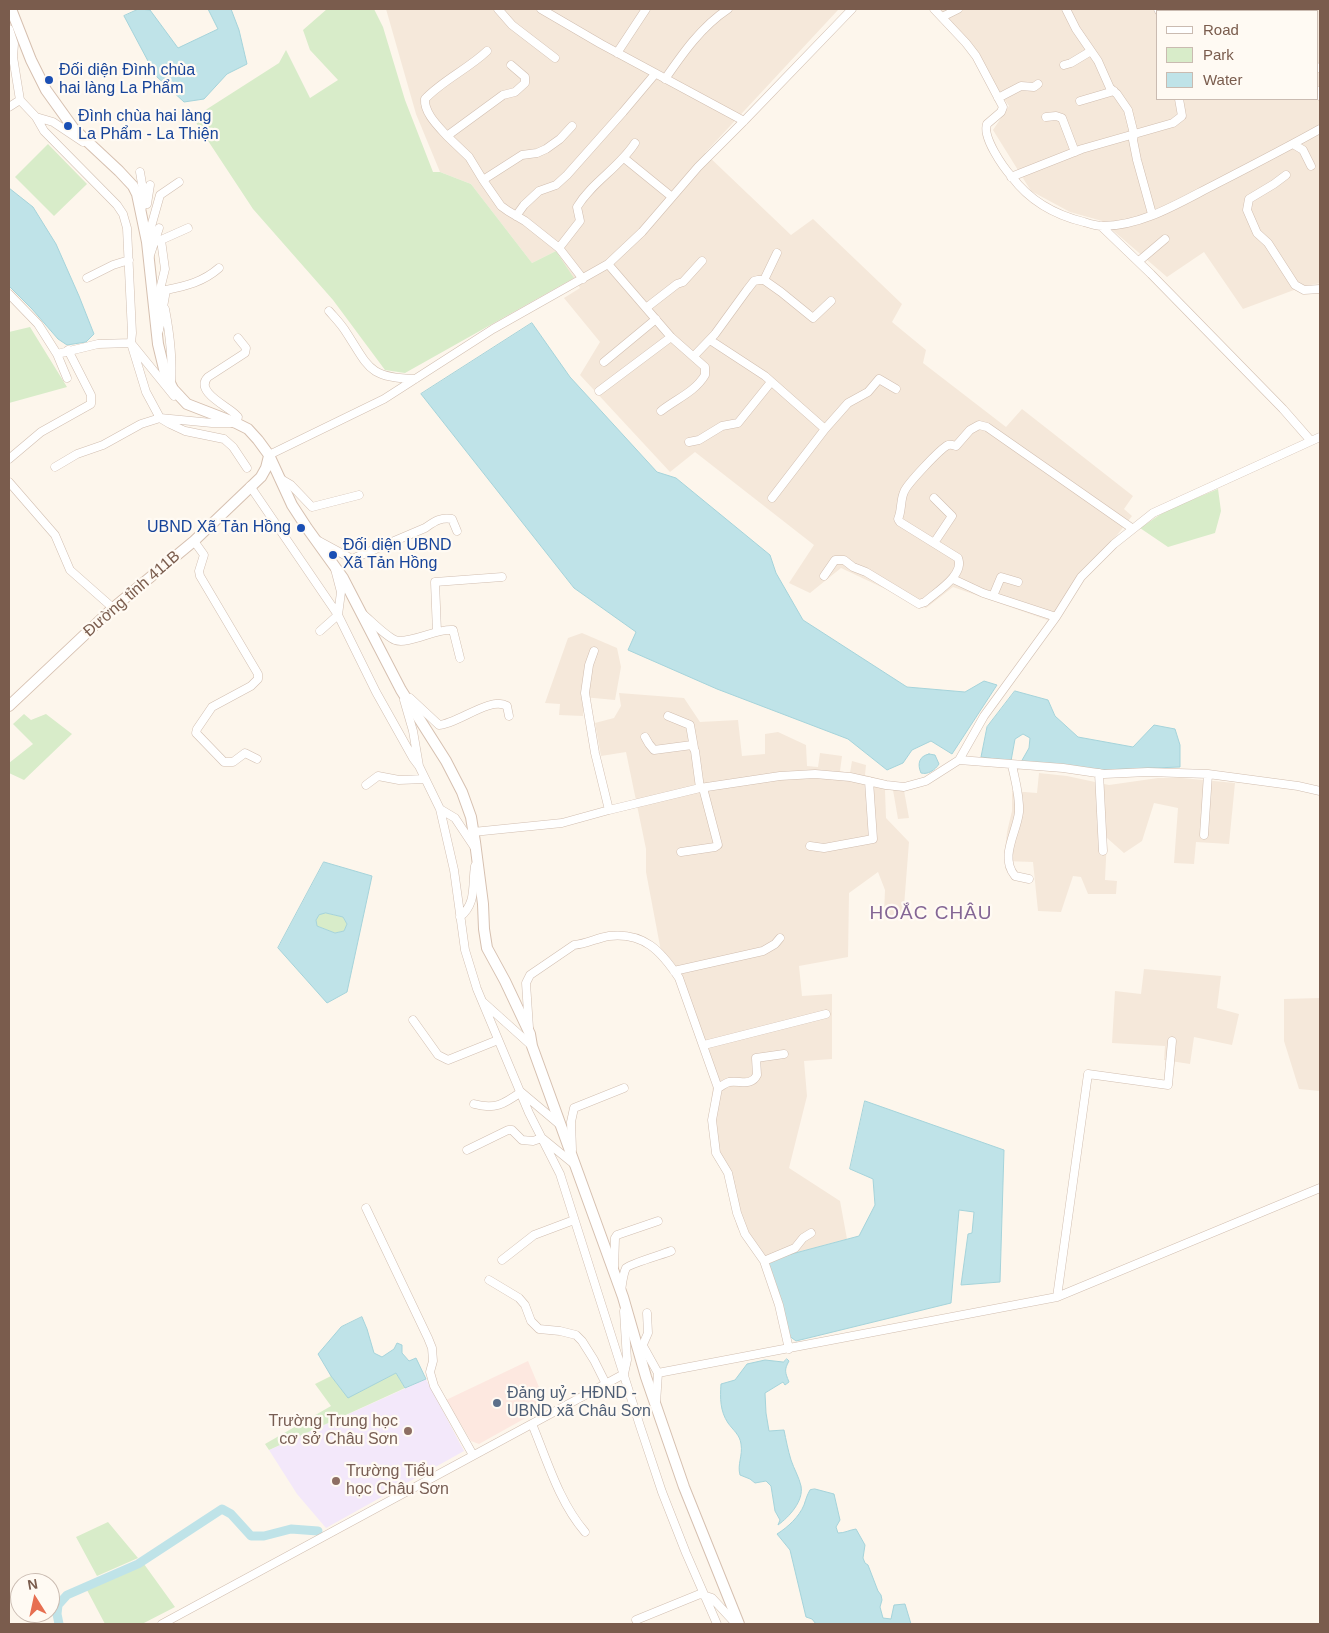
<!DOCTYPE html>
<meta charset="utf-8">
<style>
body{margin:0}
#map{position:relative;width:1329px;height:1633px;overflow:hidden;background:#fdf6ec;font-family:Arial,sans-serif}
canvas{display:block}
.frame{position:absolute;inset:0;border:10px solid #7a5c4d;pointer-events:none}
.legend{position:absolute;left:1156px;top:10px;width:162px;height:90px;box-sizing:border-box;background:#fffaf3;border:1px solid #cabbb1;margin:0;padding:6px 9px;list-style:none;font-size:15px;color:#7a5c4d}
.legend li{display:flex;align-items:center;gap:10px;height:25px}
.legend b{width:25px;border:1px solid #cabbb1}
.north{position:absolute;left:10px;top:1573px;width:50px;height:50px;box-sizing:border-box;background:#fffaf3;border:1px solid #cabbb1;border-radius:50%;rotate:350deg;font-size:14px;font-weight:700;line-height:20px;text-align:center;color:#7a5c4d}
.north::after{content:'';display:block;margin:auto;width:18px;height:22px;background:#e76f51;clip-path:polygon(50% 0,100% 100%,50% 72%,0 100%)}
</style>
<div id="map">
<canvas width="1329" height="1633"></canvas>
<div class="frame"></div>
<ul class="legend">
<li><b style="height:6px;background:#fff"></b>Road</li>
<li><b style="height:14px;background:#d8ecc9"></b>Park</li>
<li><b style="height:14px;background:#bfe3e8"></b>Water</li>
</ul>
<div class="north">N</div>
</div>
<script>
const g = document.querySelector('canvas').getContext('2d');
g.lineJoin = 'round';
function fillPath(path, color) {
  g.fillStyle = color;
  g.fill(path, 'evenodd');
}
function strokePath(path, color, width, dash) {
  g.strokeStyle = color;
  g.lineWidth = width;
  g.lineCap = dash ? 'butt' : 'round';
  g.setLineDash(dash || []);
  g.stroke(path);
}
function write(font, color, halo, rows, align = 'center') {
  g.font = font + ' Arial,sans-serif';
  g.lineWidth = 4.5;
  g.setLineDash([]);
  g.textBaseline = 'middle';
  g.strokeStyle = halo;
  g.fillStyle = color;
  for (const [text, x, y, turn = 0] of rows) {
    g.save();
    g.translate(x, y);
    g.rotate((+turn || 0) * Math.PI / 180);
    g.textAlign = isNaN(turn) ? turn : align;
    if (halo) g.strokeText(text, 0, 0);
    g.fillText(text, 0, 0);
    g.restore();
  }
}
fillPath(new Path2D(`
 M386 9H836L838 10 705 153 791 235 813 219 902 304 892 322 926 350 923 363 1006 427 1022 409 1133 496 1124 509 1132 516 1050 621 953 587 926 608 841 568 810 593 789 583 814 545 695 452 670 472 580 375 600 342 564 298 580 288 556 251 532 263 471 184 440 172 416 114Z
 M939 9H1320V283L1302 287 1243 309 1204 252 1167 277 1102 221 1070 212 1031 191 993 130 1009 106ZM1158 11H1318V99H1158Z
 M582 633 617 648 621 667 615 700 583 697V716L559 715 560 704 545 703 568 638Z
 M619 693 684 698 700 722 738 720 742 756 765 754V734L778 732 806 745 807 766 818 767 820 753 842 756 840 771 850 773 852 761 866 765 865 775 903 785 909 818 898 819 893 790H885L886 818 909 842 903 919 884 914 885 890 878 872 849 893 848 957 799 966 802 996 832 994V1059L804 1061 807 1096 789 1168 840 1201 847 1239 769 1260 762 1265 737 1227 731 1203 728 1184 713 1151 709 1118 713 1086 701 1046 674 975 663 962 646 872V849L626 752 601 756 595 723 614 718 621 706Z
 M1039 773 1067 776 1109 785 1158 778H1182L1235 783 1229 844 1196 842 1194 864 1174 863 1178 808 1154 803 1142 841 1124 853 1107 838 1105 880 1117 881 1116 894H1088L1081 877 1073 876 1061 912 1038 911 1033 862 1004 861 1007 832 1012 811V791L1037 793Z
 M1144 969 1221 976 1217 1008 1239 1014 1232 1045 1194 1037 1190 1064 1164 1060 1165 1046 1112 1043 1115 991 1141 994Z
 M1320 998V1091L1299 1089 1284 1041V999Z`), '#f5e8da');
fillPath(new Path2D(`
 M528 1361 547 1406 479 1444 471 1441 446 1400Z`), '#fde8e0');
fillPath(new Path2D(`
 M426 1379 464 1451 326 1528 297 1494 269 1450Z`), '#f3e8fa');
fillPath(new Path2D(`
 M327 9H374L383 27 405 100 433 172H440L471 184 532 263 556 251 574 278 405 373 385 370 333 300 253 209 193 118 279 63 286 50 310 98 338 80 310 50 303 30Z
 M48 144 87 184 54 216 15 177Z
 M30 327 67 387 9 403V332Z
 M1218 489 1221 511 1215 533 1168 547 1140 528 1167 510Z
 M24 714 31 720 46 714 72 734 24 780 9 773V763L33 744 13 724Z
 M326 913 343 917 347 924 344 931 335 933 317 926 316 920 319 914Z
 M396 1373 405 1388 269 1450 265 1444 331 1406 315 1384 331 1376 348 1397Z
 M108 1522 138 1558 97 1576 76 1537Z
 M144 1564 175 1607 142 1624H105L87 1590Z`), '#d8ecc9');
const water = new Path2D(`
 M139 9 150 10 178 48 218 29 208 9H231L239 30 247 64 227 74 204 99 184 102 156 76 124 16Z
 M9 188 33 207 56 244 79 296 94 334 86 342 67 345 58 339 32 309 9 286Z
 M532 323 570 377 657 472 676 478 770 555 776 573 803 620 907 687 965 692 984 681 997 685 952 754 931 741 912 750 903 763 887 770 848 739 717 689 628 650 636 632 574 588 421 394Z
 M1015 691 1048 700 1055 716 1078 737 1133 747 1154 725 1175 729 1180 745V767L1103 770 1021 762 1029 748 1030 738 1023 734 1015 739 1011 761 981 757 987 727Z
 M929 754 935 755 939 764C935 770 928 775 921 773 917 764 919 756 929 754Z
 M324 862 372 876 347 992 327 1003 278 948ZM326 913 343 917 347 924 344 931 335 933 317 926 316 920 319 915Z
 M865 1101 1004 1150 1000 1282 961 1285 968 1234 972 1233 974 1212 959 1210 951 1303 796 1341 788 1335 764 1265 769 1260 859 1236 875 1205 873 1179 850 1169Z
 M362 1317 367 1329 374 1353 382 1357 394 1349 397 1343 402 1345V1353L409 1361 416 1358 426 1379 405 1388 396 1373 348 1398 331 1376 318 1354 341 1327Z
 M787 1359 789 1361C784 1370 785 1372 789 1382L785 1385 783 1382 765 1393 766 1413 769 1431 784 1430C786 1440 788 1450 791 1460 794 1469 799 1477 801 1486 804 1501 789 1517 778 1525L780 1520 775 1511 771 1486 766 1481 755 1483 750 1479 740 1475C737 1464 743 1456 741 1444 740 1435 733 1430 728 1423 720 1411 720 1398 721 1384L735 1380 747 1364 765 1360 783 1362Z
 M815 1489 834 1494 840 1520 836 1527 838 1533C845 1533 849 1530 856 1529L865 1545 863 1558 865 1563 868 1565 878 1591 881 1595 882 1600 880 1607 883 1618 891 1619 894 1605 905 1604 911 1624H816L812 1619 806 1617 790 1550 777 1534C788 1527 799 1517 804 1505 806 1499 807 1495 810 1490Z`);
fillPath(water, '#bfe3e8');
strokePath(water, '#a5d3da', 1);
strokePath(new Path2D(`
 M59 1624 57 1614 58 1605 67 1595 138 1564 222 1509 231 1514 251 1536H264L291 1529 318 1531`), '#bfe3e8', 9);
const minor = new Path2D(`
 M498 9 512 25 555 58
 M541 9 601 44 744 121
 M934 9 966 43 976 56 1003 107 1001 112 987 124C982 137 1003 167 1012 177 1030 201 1055 215 1084 222 1090 224 1097 226 1103 226 1143 226 1182 201 1216 184 1251 166 1286 148 1320 129
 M1066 9 1076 29 1098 61 1110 88 1117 94 1128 110 1134 134 1133 140 1137 160 1152 214
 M1158 9 1159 11
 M1195 9 1196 11
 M1278 9 1279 11
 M942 17 958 9
 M9 29 14 44 13 57 20 100
 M617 53 646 9
 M1064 65 1071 63 1091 51
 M1318 68 1320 67
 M665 79C683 53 701 27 728 9
 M1318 91 1320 96
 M998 98 1021 86 1034 87 1038 84
 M1080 101 1114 91
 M9 107 20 100 36 117
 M1046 117 1056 116 1062 118 1075 152
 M572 126 560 139 546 149 537 153 522 155 483 180 501 206 508 211 525 221 559 248 583 279
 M447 136C438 126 424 113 425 99 443 80 468 69 487 51
 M83 142 53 122 36 117 44 131 117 205 123 214 127 228 132 333 131 343 174 396
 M1293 144 1303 150 1311 166
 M624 158 672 197
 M140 172 144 196 142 207
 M1286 175 1274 184 1249 199 1247 210 1257 233 1268 243 1295 285 1304 290 1320 289
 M1011 177 1082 149 1173 123 1182 116 1179 99
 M483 180 469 157 447 136 503 95 515 92 525 83V77L511 65
 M147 204 150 185
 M516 216 524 205 539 191 556 185 567 175 623 112 655 74
 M1101 226 1151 274 1283 409 1311 441
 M147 241 160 195 179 182
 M559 248 580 221 577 207C592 182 619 168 635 143
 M149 258 159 228
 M1139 261 1165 239
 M608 264 671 337 705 367V375C695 392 676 399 661 411
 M87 278 113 265 129 260
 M764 280 777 253
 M9 294 38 324 57 354 98 344 131 343 146 392 160 418 170 424 185 431 224 439 233 447 247 468
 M156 306 165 269 161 240 188 228
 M646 308 677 284 683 282 702 261
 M165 309C170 335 173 358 171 384
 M329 311C335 318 342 325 346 332 369 367 368 378 415 379
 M159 330 166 290C186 286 203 282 219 268
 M710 340 765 376 825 429
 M57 354 67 378
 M694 356 715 334 747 290 754 281 758 280H764L781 292 813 318 831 301
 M604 362 656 319
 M599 391 671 337
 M689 442 699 440 722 426 738 423 771 382
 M269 455 384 399 493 329 608 264 642 232 698 167 744 121 852 9
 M9 459 41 432 91 404V395L68 350
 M55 467 77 454 103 445 141 424 160 418 212 423H236L238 417 235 414C227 406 194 391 208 377L245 353 246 348 238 338
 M279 478 291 485 312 507 359 495
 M9 482 55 535 70 570 113 608
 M250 486 338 615 376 692 413 758 419 766
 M772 498 825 429 848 403 868 392 879 379 896 389
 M934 498 952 516 934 543
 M317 540 352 559 425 528C434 522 440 517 452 519L457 531
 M194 541 204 555 199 571 200 576 258 674V679L251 686 212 707 197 729 196 733 224 762H233L245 753 257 759
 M824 576 835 560H844L853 567 866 572 919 604 925 602C936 592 965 575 958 558L900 522 898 519C902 511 900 501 904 492 907 484 940 449 948 445 952 444 952 445 956 446L970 430 979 425 987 427 1133 529
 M953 579 983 593 1056 617
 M993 596 1001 577 1018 582
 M364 615C372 622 387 637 395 640 408 645 437 628 453 630L460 658
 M320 631 338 615 341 592 335 569
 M437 632 435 582 502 577
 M594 651 589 665 585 693 595 753 609 810
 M410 698 439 725C458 724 490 696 507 706L509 716
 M404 700 413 731 419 766 440 809 454 870 465 950 477 989 529 1113 560 1174 640 1426 662 1492 686 1553 717 1624
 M668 716 690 725 694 748
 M645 737 649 744 654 750 692 745 695 751 700 788
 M959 760 1063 768 1104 774 1148 772 1208 774 1298 786 1320 791
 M1012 765C1015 780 1020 796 1019 812 1017 832 999 857 1015 876L1029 879
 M1099 773 1103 851
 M366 785 378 776 399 780 425 779
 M440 809 455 818 475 848
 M473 832 562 823 609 810 700 788 780 776 815 774 850 777 886 785 904 787 926 781 959 760 984 716 1056 617 1081 577 1114 544 1153 513 1320 437
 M1204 835 1208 774
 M810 846 824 848 873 839 869 781
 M681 852 715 847 718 845 703 788
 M460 917C477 903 472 885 475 866
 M674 971 763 951 775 944 780 938
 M483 1002 532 1046
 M413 1020 438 1055 448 1060 498 1040
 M529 1028 526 983 530 975 574 945C586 944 597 938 609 936 644 932 661 951 679 978L718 1088 712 1120 716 1153 728 1173 737 1213 745 1234 764 1261 779 1305 789 1349
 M704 1045 826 1014
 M718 1088C722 1086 725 1083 729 1082 740 1080 751 1087 757 1075L756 1058 784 1054
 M474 1104C495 1110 504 1104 521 1092L559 1124
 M467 1150 508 1130H512L522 1140 533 1141 542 1138 575 1165
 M572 1150 571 1122 574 1108 624 1088
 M366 1208 428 1338 432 1348 433 1361 430 1372 434 1386 473 1455
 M502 1260 534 1235 574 1220
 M764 1261 795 1248 803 1238 811 1233
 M614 1269 615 1238 617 1235 658 1221
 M489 1280 519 1298 525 1305 531 1321 539 1329 560 1331 576 1335 582 1341 594 1360 606 1384
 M621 1291C622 1284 623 1274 626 1268 629 1264 664 1254 671 1251
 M1057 1297 1088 1074 1168 1085 1172 1041
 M643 1346 658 1373 656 1403
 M641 1349 648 1333 647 1313
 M658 1373 1057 1297 1320 1188
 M532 1424C547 1460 559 1502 585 1532
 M636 1620 700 1594 712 1598 736 1624
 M162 1624 624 1374 627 1360 624 1311`);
const secondary = new Path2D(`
 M11 9 31 60 46 90 74 129 119 171 133 186 137 194 147 242 158 344 165 373 173 389 187 404 236 423 248 429 258 440 269 455 292 505 307 528 343 578 401 690 446 761 462 792 471 817 475 842 483 904 484 929 487 948 505 981 530 1034 532 1046 623 1297 646 1377 684 1487 739 1624
 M9 706 113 608 194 541 261 477 266 468 269 456`);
strokePath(minor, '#d1beb0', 9);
strokePath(secondary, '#d6c0b0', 12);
strokePath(minor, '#fff', 8);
strokePath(secondary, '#fff', 10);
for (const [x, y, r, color] of [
 [49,80,5,"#1a4fb4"],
 [68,126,5,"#1a4fb4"],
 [301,528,5,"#1a4fb4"],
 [333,555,5,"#1a4fb4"],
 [497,1403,5,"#5c6f8a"],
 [408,1431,5,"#8d6e63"],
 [336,1481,5,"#8d6e63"]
]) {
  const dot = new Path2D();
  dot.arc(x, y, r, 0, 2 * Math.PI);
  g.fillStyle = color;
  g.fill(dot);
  strokePath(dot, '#fffaf3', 2);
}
write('16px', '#164399', '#fffaf3', [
 ["Đối diện Đình chùa",59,71],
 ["hai làng La Phẩm",59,89],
 ["Đình chùa hai làng",78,117],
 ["La Phẩm - La Thiện",78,135],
 ["UBND Xã Tản Hồng",291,528,"right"],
 ["Đối diện UBND",343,546],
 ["Xã Tản Hồng",343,564]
], 'left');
write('16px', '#7a5c4d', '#fffaf3', [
 ["Đường tỉnh 411B",132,594,-41]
]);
write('16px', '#4e5e75', '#fffaf3', [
 ["Đảng uỷ - HĐND -",507,1394],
 ["UBND xã Châu Sơn",507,1412]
], 'left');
write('16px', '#785e54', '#fffaf3', [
 ["Trường Trung học",398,1422],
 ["cơ sở Châu Sơn",398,1440],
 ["Trường Tiểu",346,1472,"left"],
 ["học Châu Sơn",346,1490,"left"]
], 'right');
g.letterSpacing = '1px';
write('19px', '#846695', '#fffaf3', [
 ["HOẮC CHÂU",931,914]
]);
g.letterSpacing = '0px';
</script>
